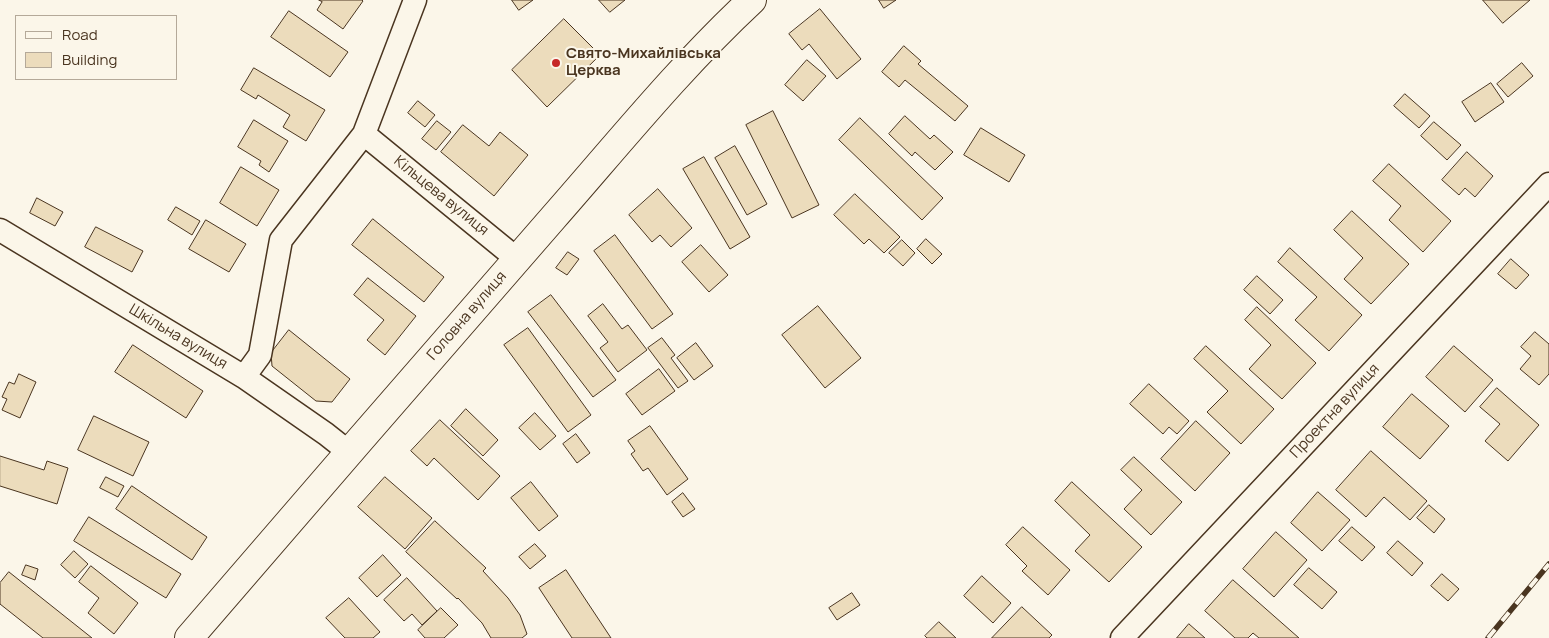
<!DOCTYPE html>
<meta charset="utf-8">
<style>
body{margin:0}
#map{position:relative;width:1549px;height:638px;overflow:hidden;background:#fbf6e9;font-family:Manrope,sans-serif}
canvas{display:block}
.legend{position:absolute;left:15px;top:15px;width:162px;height:65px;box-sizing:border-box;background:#fbf6e9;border:1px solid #b4a999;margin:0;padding:6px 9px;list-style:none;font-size:15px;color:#4a3520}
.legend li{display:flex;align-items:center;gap:10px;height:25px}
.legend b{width:25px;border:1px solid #b4a999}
</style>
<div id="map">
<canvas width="1549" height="638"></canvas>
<ul class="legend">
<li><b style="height:6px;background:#fbf6e9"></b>Road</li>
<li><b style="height:14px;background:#ecdcbc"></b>Building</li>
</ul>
</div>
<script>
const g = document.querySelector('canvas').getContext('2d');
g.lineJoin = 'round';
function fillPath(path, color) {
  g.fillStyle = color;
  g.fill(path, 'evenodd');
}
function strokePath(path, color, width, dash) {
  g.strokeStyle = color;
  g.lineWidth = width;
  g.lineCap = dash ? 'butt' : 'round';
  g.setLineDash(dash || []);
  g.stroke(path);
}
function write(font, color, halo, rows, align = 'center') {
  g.font = font + ' Manrope,sans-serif';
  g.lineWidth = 4;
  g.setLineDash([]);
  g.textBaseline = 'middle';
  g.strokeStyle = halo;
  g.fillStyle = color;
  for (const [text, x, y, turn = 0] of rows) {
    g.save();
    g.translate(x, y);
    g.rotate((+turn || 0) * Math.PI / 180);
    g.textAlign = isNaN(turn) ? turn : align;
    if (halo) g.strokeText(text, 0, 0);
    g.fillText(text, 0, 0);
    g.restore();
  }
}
const building = new Path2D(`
 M319 0H362L363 1 343 29 317 10 322 2Z
 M512 0H533L519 10Z
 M599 0H625L610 12Z
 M879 0H896L884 8Z
 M1483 0H1530L1503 23Z
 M820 9 861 59 837 79 809 44 802 50 789 34Z
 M289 11 348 52 330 77 271 37Z
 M564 19 600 55 547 107 512 70Z
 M904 46 921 61 918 64 968 106 955 121 905 80 899 87 882 72Z
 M807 60 826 76 803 101 785 85Z
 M1522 63 1533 76 1508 97 1497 84Z
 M254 68 325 110 306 141 283 127 290 115 258 95 256 99 241 90Z
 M1491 83 1504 102 1475 122 1462 102Z
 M1405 94 1430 116 1419 128 1394 106Z
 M418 101 435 115 425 127 408 113Z
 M773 111 819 205 792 218 746 125Z
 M905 116 930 139 934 135 953 152 935 170 915 152 912 156 889 134Z
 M860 118 943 198 922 220 839 140Z
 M254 120 288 141 269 172 259 165 261 161 238 147Z
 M437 121 451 132 436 150 422 139Z
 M1434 122 1461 145 1447 160 1421 136Z
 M463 125 489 146 500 132 528 155 494 196 441 152Z
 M981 128 1025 155 1009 182 964 155Z
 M735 146 767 204 747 215 715 158Z
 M1467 152 1493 176 1475 197 1465 188 1459 195 1442 180Z
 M704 157 750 237 730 249 683 169Z
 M1389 164 1451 221 1423 252 1389 220 1401 206 1373 181Z
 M241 167 279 190 257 226 220 203Z
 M658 189 692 228 671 247 660 235 652 242 629 215Z
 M855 194 900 237 884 253 869 239 864 244 834 215Z
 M37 198 63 212 55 226 30 213Z
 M176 207 200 221 192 235 168 220Z
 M1352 211 1409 264 1371 304 1344 279 1363 258 1334 230Z
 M373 219 444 277 424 302 352 245Z
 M206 220 246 244 229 272 189 249Z
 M96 227 143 251 132 272 85 247Z
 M615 235 673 314 652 329 594 251Z
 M926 239 942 254 932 264 917 249Z
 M902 240 915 253 903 266 889 253Z
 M701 245 728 275 709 292 682 262Z
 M1290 248 1362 315 1329 351 1295 320 1317 297 1278 262Z
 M568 252 579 259 567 275 556 268Z
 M1511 259 1529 275 1516 289 1498 274Z
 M1257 276 1283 300 1270 314 1244 290Z
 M368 278 416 316 385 355 367 340 384 320 354 295Z
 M551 295 616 380 593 397 528 312Z
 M603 304 622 329 628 325 647 350 618 372 600 348 608 342 588 316Z
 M818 306 861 358 825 388 782 335Z
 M1257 307 1316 363 1282 399 1249 369 1271 345 1245 320Z
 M528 328 591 415 568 432 504 345Z
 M289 330 350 379 332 402 316 401 272 366 271 353Z
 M1535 332 1549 344V374L1539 385 1520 369 1531 356 1521 347Z
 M662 338 675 355 671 358 688 381 678 388 648 348Z
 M696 343 713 366 694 380 677 358Z
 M133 345 203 391 186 418 115 372Z
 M1206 346 1274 409 1241 444 1207 412 1228 391 1194 359Z
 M1454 346 1493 380 1465 412 1426 377Z
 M659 369 675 391 642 415 626 394Z
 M19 374 36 382 20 418 2 410 7 399 2 397 9 382 14 384Z
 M1149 384 1189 421 1177 434 1169 427 1163 434 1130 404Z
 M1497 388 1539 425 1508 461 1485 441 1500 424 1480 407Z
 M1412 394 1449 426 1420 459 1383 427Z
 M466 409 498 440 483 456 451 426Z
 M535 413 556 436 540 450 519 428Z
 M94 416 149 442 133 476 78 450Z
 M440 420 500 476 478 500 434 458 427 466 411 451Z
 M1196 421 1230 453 1195 491 1161 459Z
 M650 426 688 479 667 495 648 468 643 471 631 454 635 451 628 441Z
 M576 434 590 453 577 463 563 444Z
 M1371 451 1427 501 1410 520 1384 497 1366 517 1336 490Z
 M0 456 44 470 47 461 68 468 57 504 0 486Z
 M1134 457 1182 502 1151 535 1124 509 1142 490 1121 470Z
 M106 477 124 486 118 497 100 488Z
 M385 477 432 518 405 549 358 507Z
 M531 482 558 516 539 531 511 498Z
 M1072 482 1142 547 1109 582 1075 551 1090 535 1055 501Z
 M132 486 207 537 192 560 116 509Z
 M1318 492 1350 520 1322 551 1291 523Z
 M683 493 695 509 683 517 672 502Z
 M1429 505 1445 519 1434 533 1417 518Z
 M89 517 181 574 166 598 74 541Z
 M435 521 486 568 483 571 508 598 520 615 527 634 522 638H491L482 623 458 598 457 599 406 552Z
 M1023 527 1070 570 1048 595 1022 571 1027 566 1006 545Z
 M1352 527 1375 547 1362 561 1339 541Z
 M1276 532 1307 560 1274 597 1243 569Z
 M1398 541 1423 563 1412 576 1387 553Z
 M535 544 546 556 530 569 519 557Z
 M74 551 88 564 75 578 61 565Z
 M383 555 401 575 377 597 359 578Z
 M26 565 38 569 35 580 22 575Z
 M91 566 138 603 114 634 88 613 99 598 79 582Z
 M1309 568 1337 592 1322 609 1294 585Z
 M566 570 611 638H572L539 588Z
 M9 572 92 638H43L0 604V583Z
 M1442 574 1459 589 1448 601 1431 586Z
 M982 576 1011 603 993 623 964 596Z
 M407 578 437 611 422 625 412 614 404 621 384 600Z
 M1233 580 1299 638H1259L1253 633 1248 638H1235L1205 611Z
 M852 593 860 605 837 620 829 608Z
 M349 598 380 632 373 638H345L326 618Z
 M1022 607 1052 635 1049 638H992Z
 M441 608 458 625 444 638H425L418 630Z
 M939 622 956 638H927L925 636Z
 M1189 624 1205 638H1177Z`);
fillPath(building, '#ecdcbc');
strokePath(building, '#4a3520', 1);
const minor = new Path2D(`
 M364 134 517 259
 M0 230 244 377 326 434 350 453
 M244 377 260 355 281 240 364 134 415 0
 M1122 638 1549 184`);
const secondary = new Path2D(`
 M189 638C310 498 431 357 553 218 618 144 680 67 752 0`);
strokePath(minor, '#4a3520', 25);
strokePath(secondary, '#4a3520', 30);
strokePath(minor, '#fbf6e9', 22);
strokePath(secondary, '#fbf6e9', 28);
const rail = new Path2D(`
 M1488 638 1549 564`);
strokePath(rail, '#4a3520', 5.5);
strokePath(rail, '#fbf6e9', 4, [11]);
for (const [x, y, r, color] of [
 [556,63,5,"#c62828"]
]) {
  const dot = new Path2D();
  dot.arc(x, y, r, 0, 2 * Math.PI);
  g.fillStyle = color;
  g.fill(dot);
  strokePath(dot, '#fbf6e9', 2);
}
write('bold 15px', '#4a3520', '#fbf6e9', [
 ["Свято-Михайлівська",566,54],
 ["Церква",566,71]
], 'left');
write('15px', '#4a3520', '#fbf6e9', [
 ["Кільцева вулиця",441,196,39],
 ["Головна вулиця",467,316,-49],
 ["Шкільна вулиця",178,337,31],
 ["Проектна вулиця",1335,411,-47]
]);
</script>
